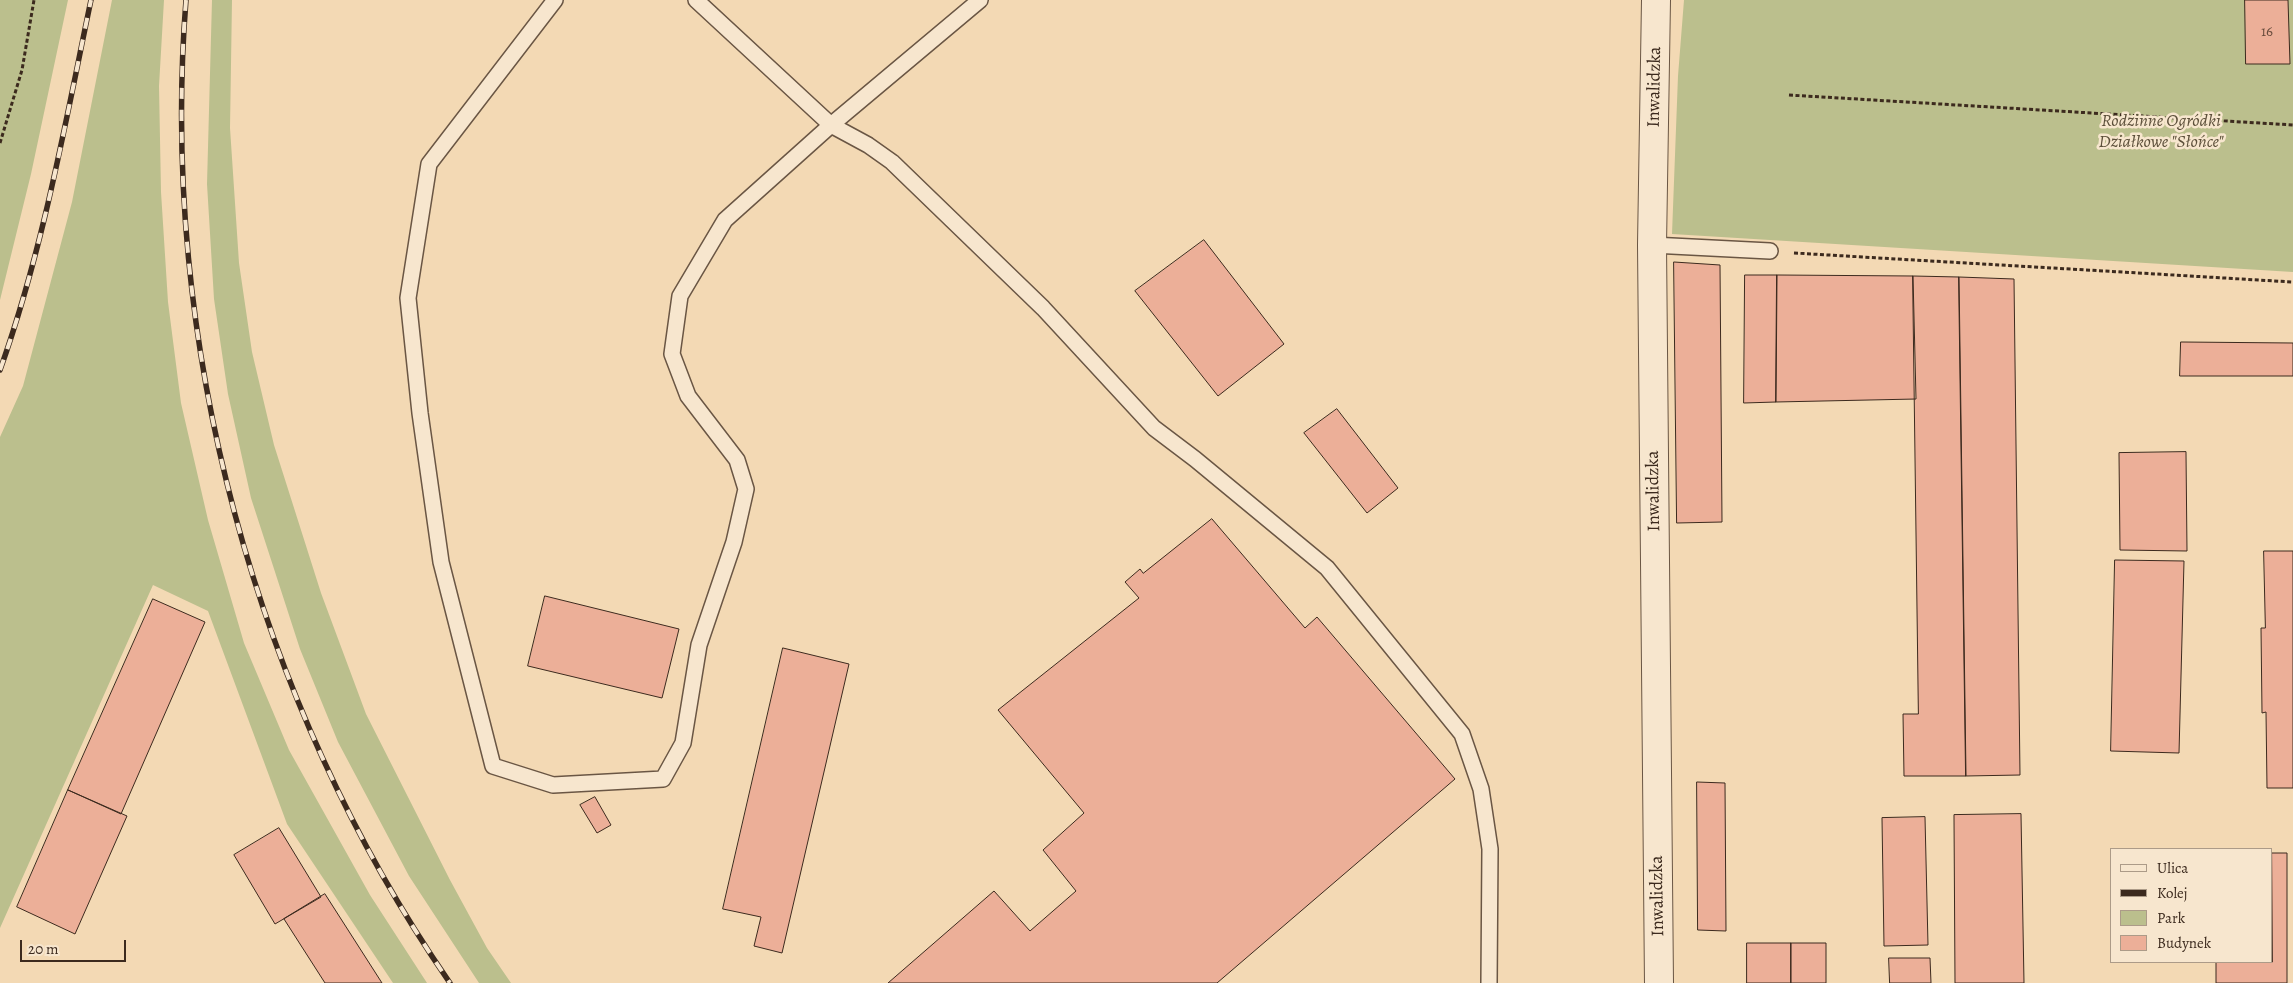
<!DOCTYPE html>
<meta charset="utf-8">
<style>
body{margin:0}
#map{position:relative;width:2293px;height:983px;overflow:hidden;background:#f3d9b4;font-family:Alegreya,serif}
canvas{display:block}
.legend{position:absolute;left:2110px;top:848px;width:162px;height:115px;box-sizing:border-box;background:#f7e6ce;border:1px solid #ac9b88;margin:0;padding:6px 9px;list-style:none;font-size:15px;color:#3c2a1e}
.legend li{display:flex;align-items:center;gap:10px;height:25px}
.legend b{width:25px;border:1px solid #ac9b88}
.scale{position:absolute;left:20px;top:940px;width:106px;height:22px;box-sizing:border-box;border:2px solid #3c2a1e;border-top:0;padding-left:6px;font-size:15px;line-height:18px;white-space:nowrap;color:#3c2a1e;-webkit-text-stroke:4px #f7e6ce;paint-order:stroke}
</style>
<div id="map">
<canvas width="2293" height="983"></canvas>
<ul class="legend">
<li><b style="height:6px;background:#f7e6ce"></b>Ulica</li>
<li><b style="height:6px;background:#3c2a1e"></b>Kolej</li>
<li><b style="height:14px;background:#bbbf8d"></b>Park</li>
<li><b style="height:14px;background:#ecaf98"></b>Budynek</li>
</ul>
<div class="scale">20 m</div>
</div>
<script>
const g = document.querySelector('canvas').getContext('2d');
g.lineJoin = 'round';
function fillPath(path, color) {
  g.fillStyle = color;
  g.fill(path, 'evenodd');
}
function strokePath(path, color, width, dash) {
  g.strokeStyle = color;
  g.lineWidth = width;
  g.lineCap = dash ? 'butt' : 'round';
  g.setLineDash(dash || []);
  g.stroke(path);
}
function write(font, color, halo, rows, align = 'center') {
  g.font = font + ' Alegreya,serif';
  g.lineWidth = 5;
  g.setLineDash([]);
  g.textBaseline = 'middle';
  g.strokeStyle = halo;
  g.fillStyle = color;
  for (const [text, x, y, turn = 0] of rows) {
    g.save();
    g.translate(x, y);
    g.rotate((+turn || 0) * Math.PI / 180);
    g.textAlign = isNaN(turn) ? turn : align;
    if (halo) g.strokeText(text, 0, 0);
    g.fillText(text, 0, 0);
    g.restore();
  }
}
fillPath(new Path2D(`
 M0 0H68L31 174 0 300Z
 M112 0H164L159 86 161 192 168 302 181 403 208 520 244 643 289 750 370 895 427 983H393L287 824 208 611 153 585 0 928V437L23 386 72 202Z
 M212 0H232L230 128 239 263 252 352 274 445 321 593 366 714 450 880 487 948 511 983H479L409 876 338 742 300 649 251 498 228 394 214 299 207 184Z
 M1684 0H2293V272L1672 234 1678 76Z`), '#bbbf8d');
const building = new Path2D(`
 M2245 0H2288L2290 64H2246Z
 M1204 240 1284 344 1218 396 1135 291Z
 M1674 262 1720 265 1722 522 1677 523Z
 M1745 275H1777L1776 402 1744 403Z
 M1777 275 1913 276 1916 399 1776 402Z
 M1913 276 1959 277 1966 776H1904L1903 714H1918Z
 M1959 277 2014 279 2020 775 1966 776Z
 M2181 342 2293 343V376H2180Z
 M1337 409 1398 488 1367 513 1304 433Z
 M2186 452 2187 551 2120 550 2119 453Z
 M1212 519 1305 628 1317 617 1455 779 1217 983H888L994 891 1030 931 1076 891 1043 850 1084 813 998 710 1139 598 1125 582 1140 569 1143 573Z
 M2264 551H2293V788H2267L2266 712 2262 713 2261 628H2265Z
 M2115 560 2184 561 2179 753 2111 751Z
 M545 596 679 629 662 698 528 666Z
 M153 599 205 622 121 814 68 790Z
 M783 648 849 664 782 953 754 946 761 917 723 909Z
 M1697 782 1725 783 1726 931 1698 930Z
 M68 790 127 816 75 934 17 907Z
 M595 797 611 825 597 833 580 805Z
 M2021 814 2024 983H1955L1954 815Z
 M1925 817 1928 945 1884 946 1882 818Z
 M279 828 321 897 275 924 234 855Z
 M2272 853H2287V983H2216V962H2272Z
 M325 894 382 983H325L284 919Z
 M1747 943H1791V983H1747Z
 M1791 943H1826V983H1791Z
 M1889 958H1930L1931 983H1890Z`);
fillPath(building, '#ecaf98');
strokePath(building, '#3c2a1e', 1);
const lane = new Path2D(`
 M555 0 429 164 408 298 420 413 441 562 493 766 553 785 663 779 683 743 699 645 734 542 746 489 737 460 688 396 672 354 680 296 725 220 831 125 868 145 892 162 1043 308 1154 428 1195 459 1327 568 1462 734 1481 789 1490 849 1489 983
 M696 0 831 125 980 0
 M1652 245 1770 251`);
const street = new Path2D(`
 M1656 0 1652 245 1659 983`);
strokePath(lane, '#6a5644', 18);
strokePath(street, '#6a5644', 30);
strokePath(new Path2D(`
 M1789 95 2293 125
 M0 143 22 70 34 0
 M1794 253 2293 282`), '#3c2a1e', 3, [4, 2.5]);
strokePath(lane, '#f7e6ce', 15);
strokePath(street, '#f7e6ce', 28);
const rail = new Path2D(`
 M186 0C159 341 255 701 450 983
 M0 370C43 250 65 124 91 0`);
strokePath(rail, '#3c2a1e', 5.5);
strokePath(rail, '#f7e6ce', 4, [11]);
write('15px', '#684b3c', null, [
 ["16",2267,32]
]);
write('18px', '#3c2a1e', '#f7e6ce', [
 ["Inwalidzka",1655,87,-89],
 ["Inwalidzka",1654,491,-91],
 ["Inwalidzka",1658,896,-91]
]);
write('italic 18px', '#5c4f3a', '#f7e6ce', [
 ["Rodzinne Ogródki",2161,122],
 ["Działkowe \"Słońce\"",2161,143]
]);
</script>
